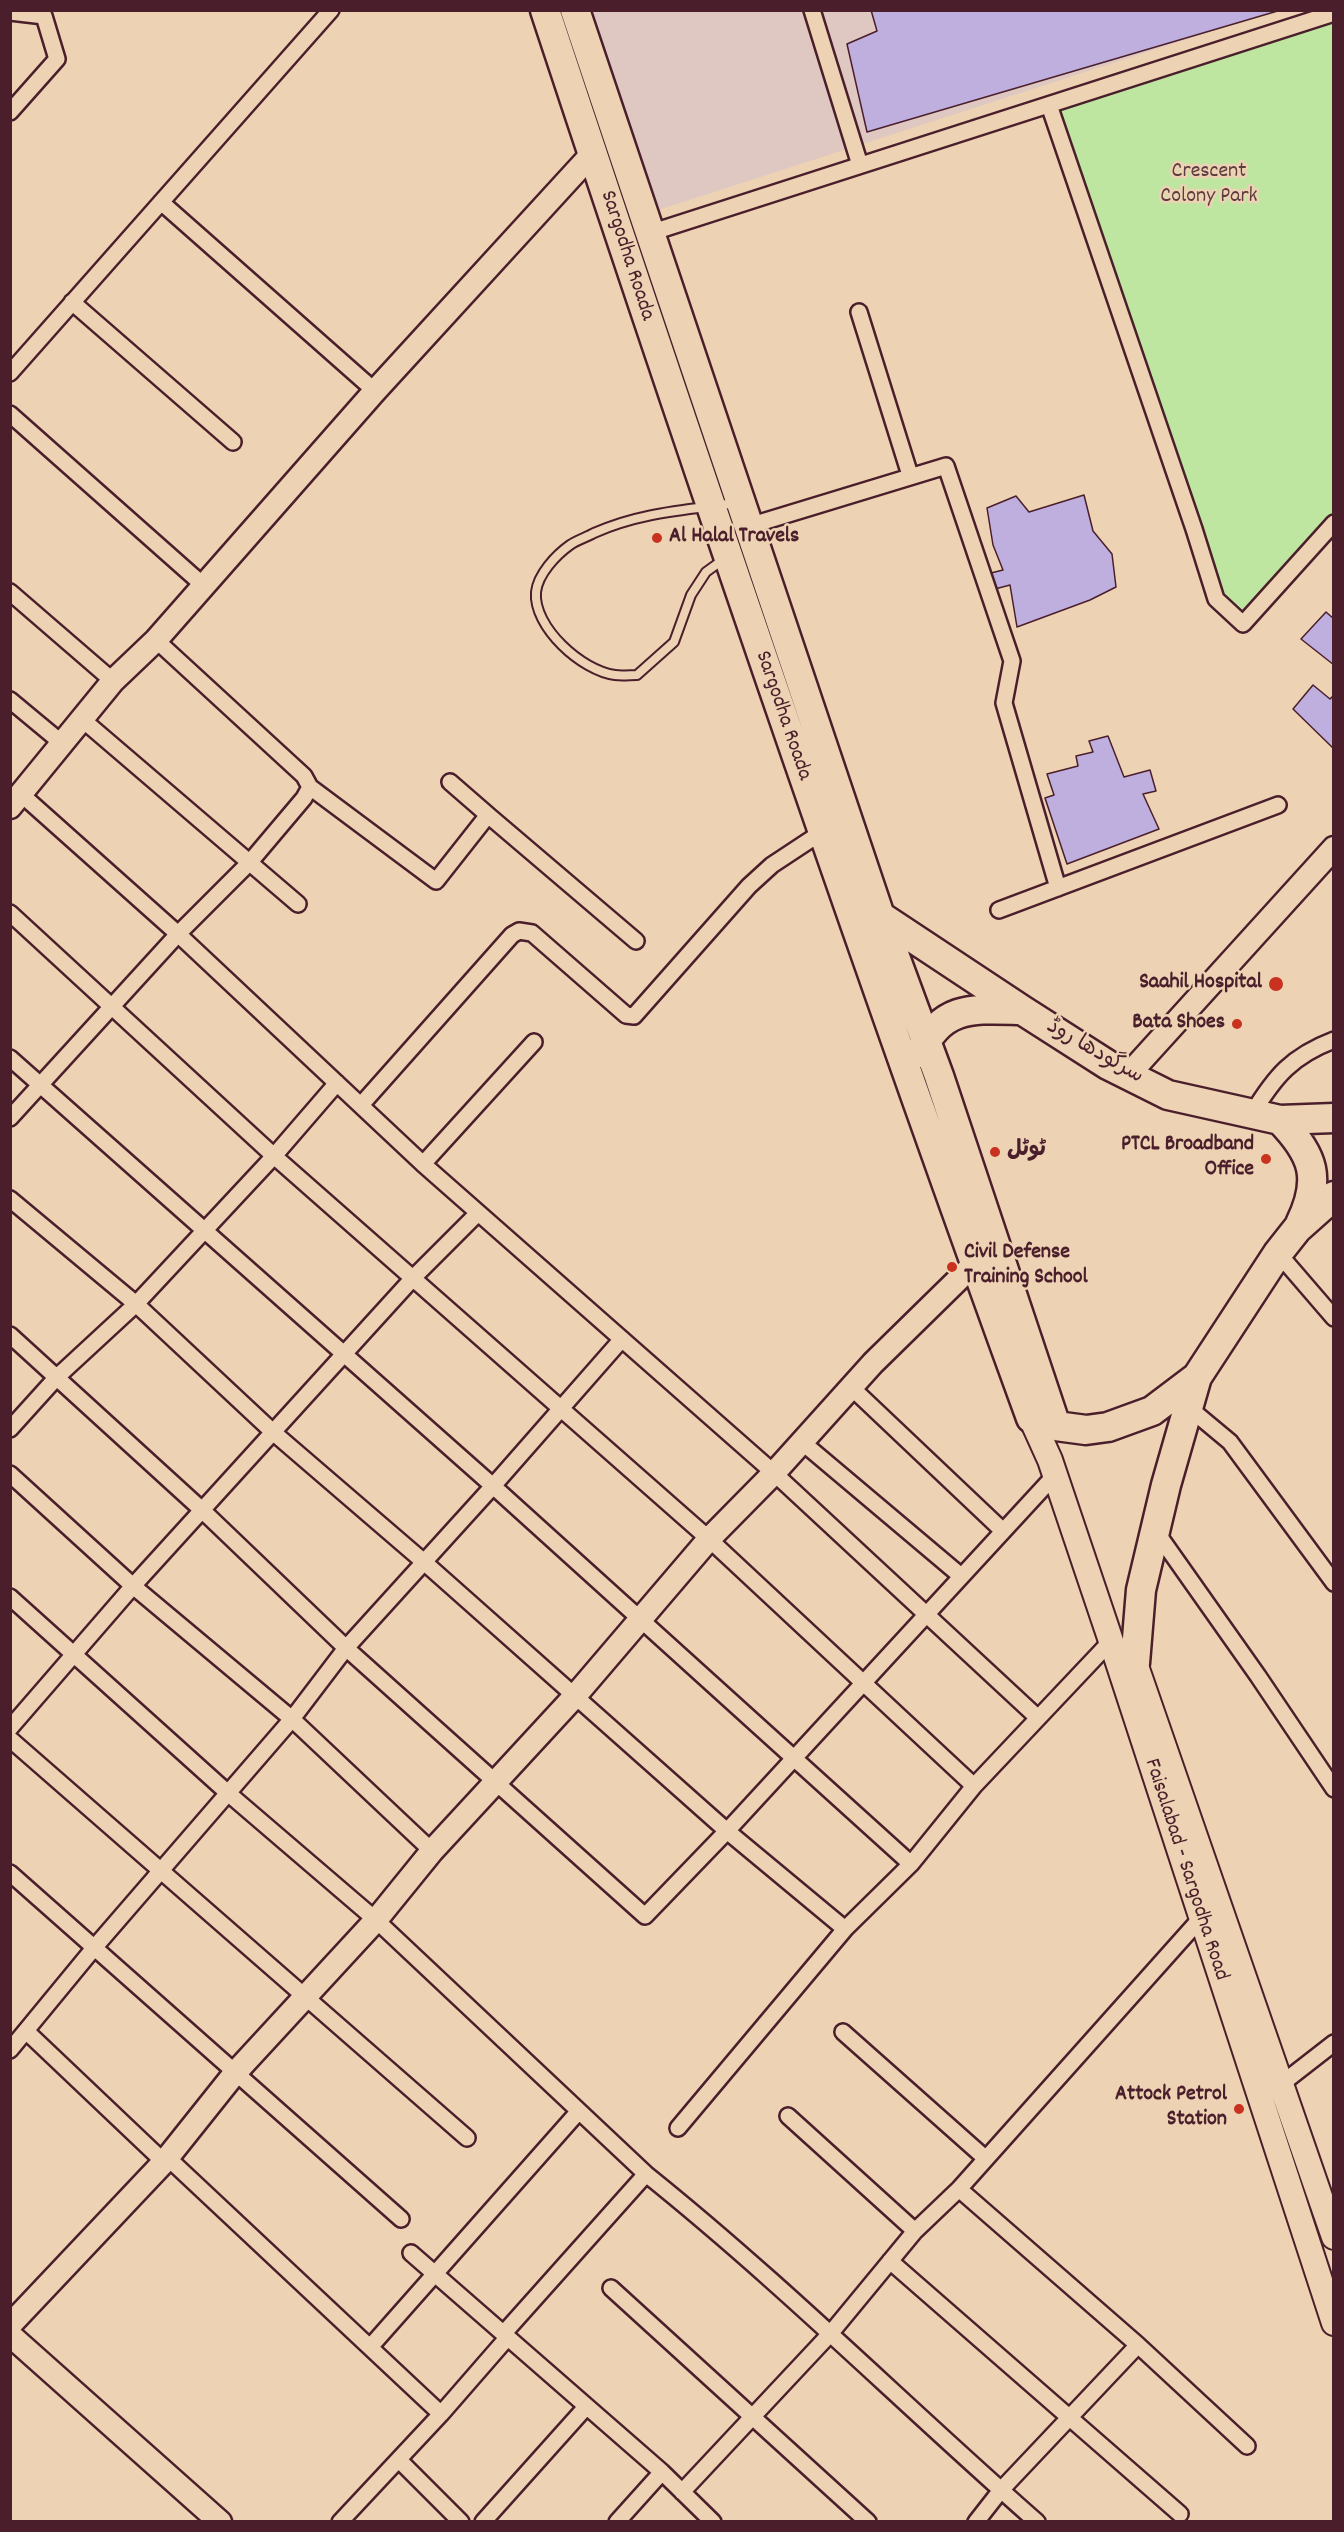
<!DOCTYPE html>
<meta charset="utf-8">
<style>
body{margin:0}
#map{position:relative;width:1344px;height:2532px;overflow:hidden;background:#edd2b4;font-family:Dekko,sans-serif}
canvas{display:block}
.frame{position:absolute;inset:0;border:12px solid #4a1f2b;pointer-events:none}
</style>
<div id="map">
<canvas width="1344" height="2532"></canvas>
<div class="frame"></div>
</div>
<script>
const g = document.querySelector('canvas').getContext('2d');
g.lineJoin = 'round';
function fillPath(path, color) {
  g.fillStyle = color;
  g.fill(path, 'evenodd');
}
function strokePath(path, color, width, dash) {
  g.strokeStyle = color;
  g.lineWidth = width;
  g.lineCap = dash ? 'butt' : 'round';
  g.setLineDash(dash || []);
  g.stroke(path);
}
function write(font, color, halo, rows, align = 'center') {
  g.font = font + ' Dekko,"Playpen Sans Arabic",sans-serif';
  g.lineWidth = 5;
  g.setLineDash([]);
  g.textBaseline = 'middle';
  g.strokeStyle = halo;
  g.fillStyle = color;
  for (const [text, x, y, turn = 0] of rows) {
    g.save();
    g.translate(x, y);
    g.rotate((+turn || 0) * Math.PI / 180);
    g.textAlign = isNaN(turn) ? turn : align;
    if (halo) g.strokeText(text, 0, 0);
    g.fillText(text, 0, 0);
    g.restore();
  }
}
fillPath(new Path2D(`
 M585 10 1274 11 652 212Z`), '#dfc8c1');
fillPath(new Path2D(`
 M1333 13V523L1243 623 1216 599 1050 105Z`), '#bfe6a1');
const building = new Path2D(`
 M871 10H1281L867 132 847 44 877 31Z
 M1084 495 1093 531 1112 554 1116 587 1090 600 1017 627 1010 585 995 589 991 573 1003 570 993 545 987 508 1016 496 1029 512Z
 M1326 612 1334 619V665L1301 639Z
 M1313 685 1330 699 1334 695V749L1293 709Z
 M1108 736 1124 777 1150 770 1156 791 1143 794 1159 829 1067 864 1045 798 1054 795 1047 774 1078 766 1076 756 1093 752 1089 741Z`);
fillPath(building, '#bfafdf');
strokePath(building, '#4a1f2b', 1.5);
const lane = new Path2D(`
 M724 559 706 572 691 595 674 642 637 675C630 675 622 676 615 675 582 671 533 627 536 592 538 574 556 555 570 545 577 540 587 537 594 533 641 512 687 510 736 503`);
const street = new Path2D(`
 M812 10 860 165
 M10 12 44 16
 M1049 105 1194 529 1216 599 1243 624 1334 523
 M10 112 57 59 44 16
 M161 202 375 391
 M650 233 1334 13
 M72 302 233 442
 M859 312 910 475
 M10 373 331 10
 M10 414 203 585
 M749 526 946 466 1012 661 1004 703 1058 888
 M10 592 113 681
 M156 640 304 776 310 787 436 881 488 815 636 941
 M10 700 63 744
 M83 720 298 904
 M450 782 488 815
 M21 794 178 934 423 1164 774 1473 1038 1718
 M999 910 1278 805
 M10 913 274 1156 709 1539 974 1786
 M10 1058 493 1486 911 1864
 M361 1105 512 935 519 931 532 933 626 1015 634 1016 749 886 772 865 822 832
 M1252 1114C1275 1076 1292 1056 1334 1040
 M10 1118 178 934 250 862 304 798 310 787
 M423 1164 534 1042
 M10 1199 136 1304 274 1433 424 1562 727 1831 845 1929
 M1278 1253 1334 1318
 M10 1335 202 1510 346 1648 645 1916 727 1831 1055 1475
 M851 1387 1003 1531
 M1188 1407 1230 1442 1334 1583
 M10 1429 57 1377 136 1304 274 1156 337 1083
 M802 1442 961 1576
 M10 1474 133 1586 292 1719 432 1851
 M1155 1530 1258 1676 1334 1789
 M10 1597 229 1794 376 1920 646 2174C782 2283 906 2407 1037 2522
 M10 1728 133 1586 414 1277 478 1213
 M10 1739 467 2138
 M10 1873 401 2219
 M26 2031 164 2162
 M843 2032 985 2158
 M10 2050 94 1948 292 1719 346 1648 493 1486 622 1339
 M1280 2085 1334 2043
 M788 2116 915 2231
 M678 2128 845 1929 911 1864 974 1786 1111 1641
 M168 2158 441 2414
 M959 2189 1138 2345 1247 2446
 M411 2253 662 2472 713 2522
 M890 2261 1180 2514
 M611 2288 868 2522
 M504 2333 646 2174
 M371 2346 579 2111
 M399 2460 461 2522
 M682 2492 830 2334 915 2231 959 2189 1201 1918
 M340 2522 441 2414 508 2337
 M483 2522 586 2407
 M617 2522 662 2472
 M976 2522 1001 2490 1138 2345`);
const secondary = new Path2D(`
 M10 807 113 681 156 640 375 391 592 154
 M1129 1074 1334 848
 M10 2325 164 2162 235 2073 376 1920 432 1851 575 1696 709 1539 774 1473 873 1363 975 1263
 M10 2335 220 2522`);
const primary = new Path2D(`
 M1031 1418 1050 1460 1111 1641 1334 2323
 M1136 1666 1334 2237`);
const highway = new Path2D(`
 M545 10C701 482 861 951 1031 1418L1056 1426 1086 1430 1108 1427 1152 1411 1197 1377
 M575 10 880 916 939 1076 1056 1426
 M880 916 1022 1010 1108 1065 1168 1095 1280 1120 1334 1118
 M920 1053C942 1004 975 1009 1022 1010
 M1280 1120C1314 1155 1322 1179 1300 1224
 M1135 1663 1141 1590 1166 1485 1197 1377 1278 1253 1297 1229 1334 1196`);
strokePath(lane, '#4a1f2b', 12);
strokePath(street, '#4a1f2b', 20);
strokePath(secondary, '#4a1f2b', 27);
strokePath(primary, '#4a1f2b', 28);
strokePath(highway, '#4a1f2b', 33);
strokePath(lane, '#edd2b4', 8);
strokePath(street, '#edd2b4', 15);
strokePath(secondary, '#edd2b4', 22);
strokePath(primary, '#edd2b4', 24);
strokePath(highway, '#edd2b4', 28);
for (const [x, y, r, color] of [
 [657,538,6,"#c8321e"],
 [1276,984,8,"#c8321e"],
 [1237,1024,6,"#c8321e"],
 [995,1152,6,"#c8321e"],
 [1266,1159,6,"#c8321e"],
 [952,1267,6,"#c8321e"],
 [1239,2109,6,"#c8321e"]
]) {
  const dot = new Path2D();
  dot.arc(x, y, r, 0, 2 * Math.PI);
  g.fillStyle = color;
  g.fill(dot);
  strokePath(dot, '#edd2b4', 2);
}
write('22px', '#5c3d3d', '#edd2b4', [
 ["Crescent",1209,173],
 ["Colony Park",1209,198]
]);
write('22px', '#4a1f2b', '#edd2b4', [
 ["Sargodha Roada",626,256,72],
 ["Sargodha Roada",782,716,71],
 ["سرگودھا روڈ",1094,1053,30],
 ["Faisalabad - Sargodha Road",1185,1870,72]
]);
write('bold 22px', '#4a1f2b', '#edd2b4', [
 ["Al Halal Travels",669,538,"left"],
 ["Saahil Hospital",1262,984],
 ["Bata Shoes",1225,1024],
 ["PTCL Broadband",1254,1146],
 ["Office",1254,1171],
 ["ٹوٹل",1007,1152,"left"],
 ["Civil Defense",964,1254,"left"],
 ["Training School",964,1279,"left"],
 ["Attock Petrol",1227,2096],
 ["Station",1227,2121]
], 'right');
</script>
